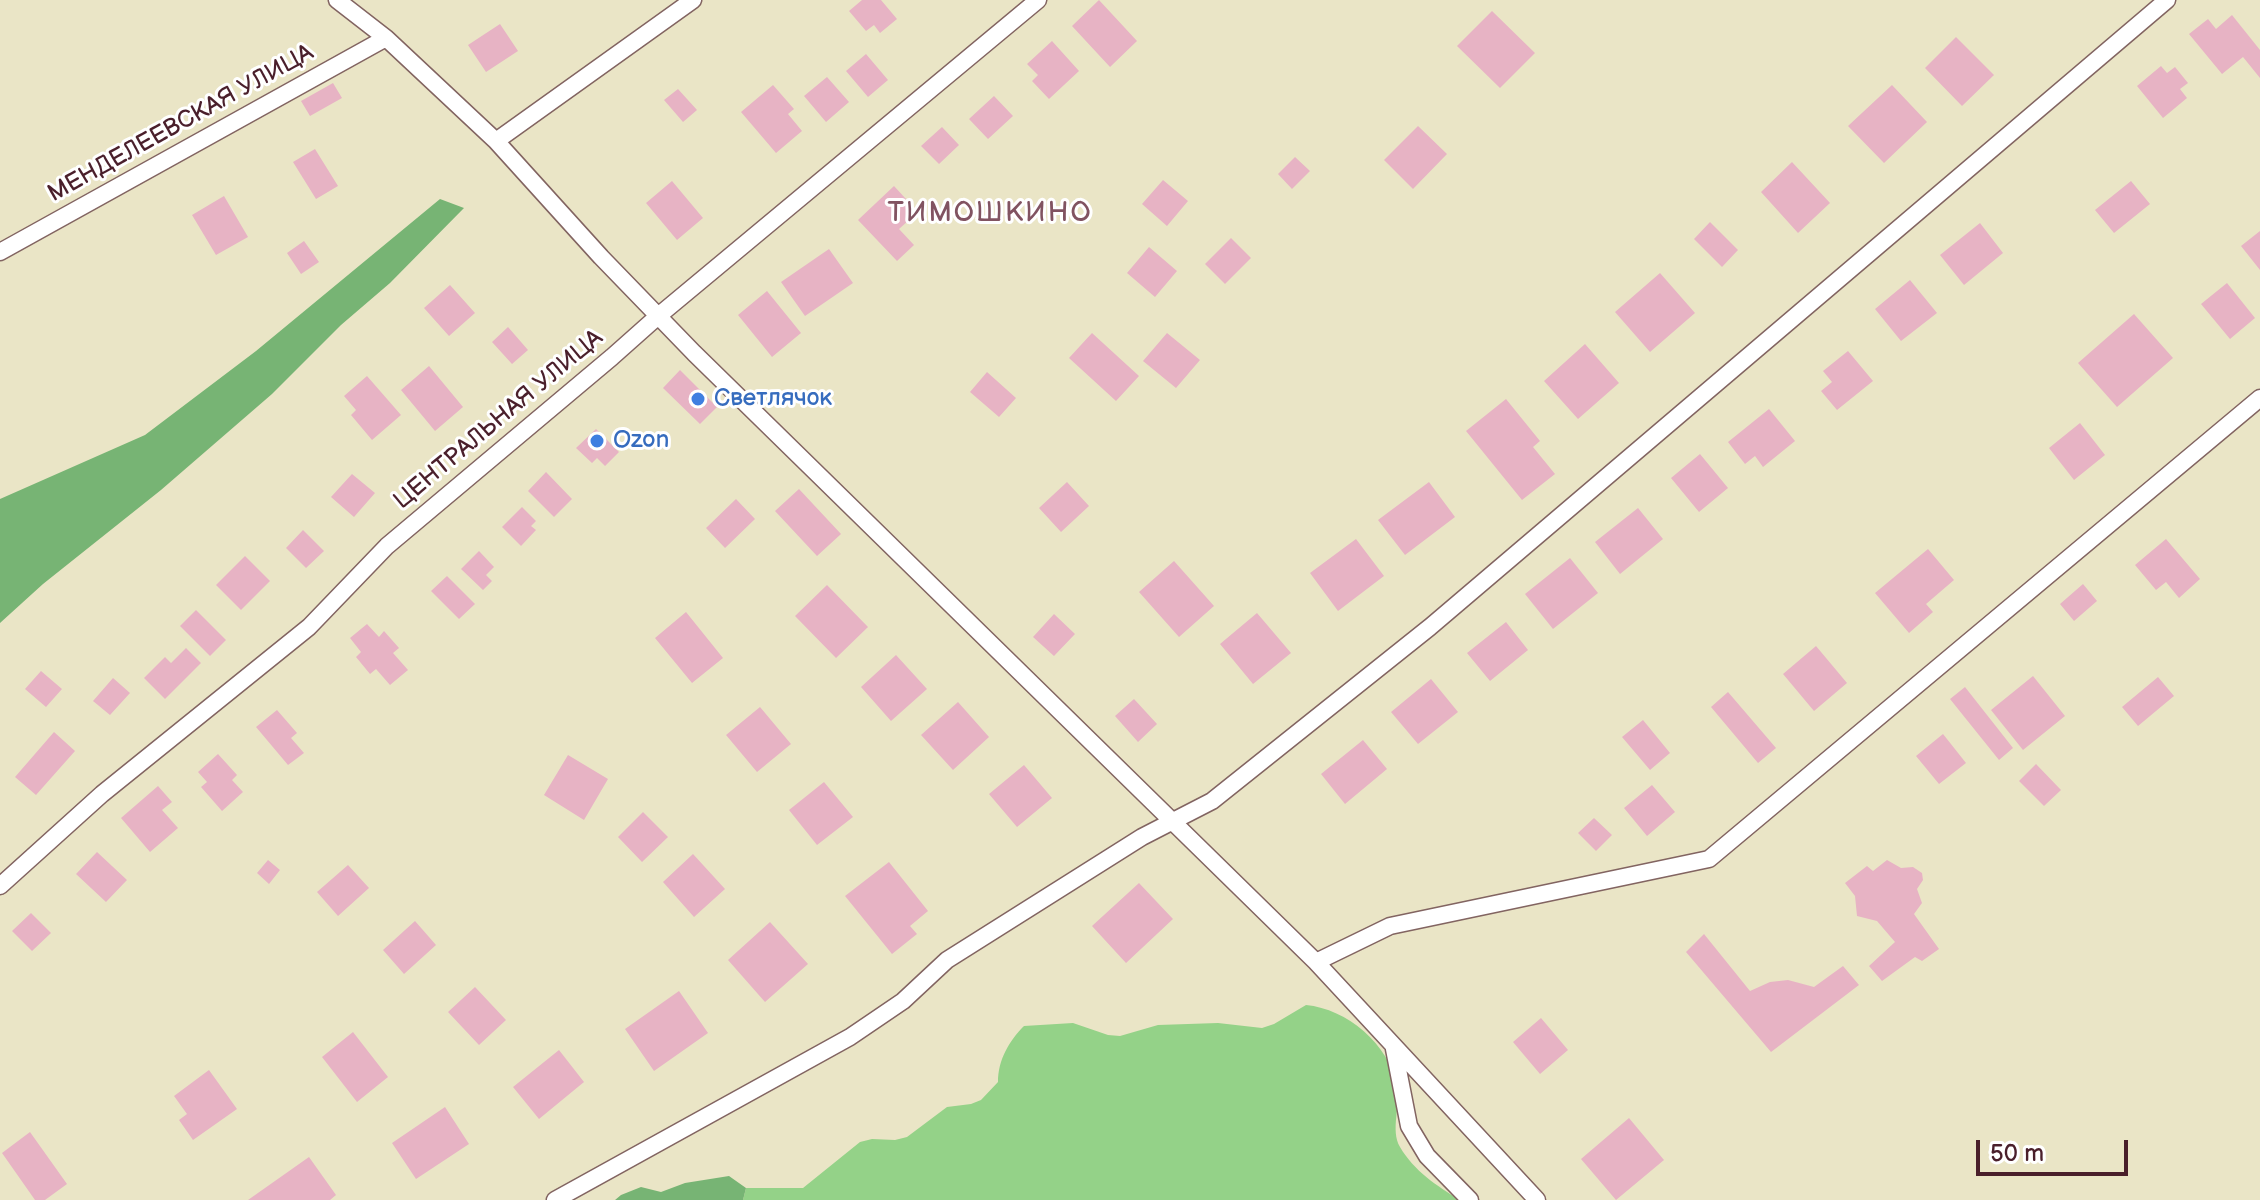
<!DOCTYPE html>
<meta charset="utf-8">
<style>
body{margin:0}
#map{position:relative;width:2260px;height:1200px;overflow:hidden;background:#eae5c6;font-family:"Balsamiq Sans",sans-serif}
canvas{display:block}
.scale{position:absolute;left:1976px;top:1140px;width:152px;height:36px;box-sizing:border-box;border:4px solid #4a1f2b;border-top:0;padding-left:10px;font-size:24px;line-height:28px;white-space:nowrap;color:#4a1f2b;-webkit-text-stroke:6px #fff;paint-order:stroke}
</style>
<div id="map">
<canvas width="2260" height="1200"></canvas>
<div class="scale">50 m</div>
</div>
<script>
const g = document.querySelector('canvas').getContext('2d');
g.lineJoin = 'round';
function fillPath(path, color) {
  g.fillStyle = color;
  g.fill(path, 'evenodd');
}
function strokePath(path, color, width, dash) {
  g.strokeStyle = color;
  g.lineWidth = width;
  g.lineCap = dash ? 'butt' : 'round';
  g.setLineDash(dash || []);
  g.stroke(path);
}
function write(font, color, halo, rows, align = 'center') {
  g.font = font + ' "Balsamiq Sans",sans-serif';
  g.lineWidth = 6;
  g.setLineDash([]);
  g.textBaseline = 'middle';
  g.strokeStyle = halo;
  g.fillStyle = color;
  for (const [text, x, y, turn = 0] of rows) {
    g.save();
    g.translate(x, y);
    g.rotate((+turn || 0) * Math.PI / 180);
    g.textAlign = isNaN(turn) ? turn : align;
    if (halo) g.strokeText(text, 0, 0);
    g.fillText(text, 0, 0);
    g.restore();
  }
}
fillPath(new Path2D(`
 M1306 1005C1347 1009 1389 1044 1397 1086 1401 1105 1390 1130 1400 1147 1414 1171 1437 1186 1460 1200H743L746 1188H803L860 1142 872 1139 895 1140 907 1137 947 1107 971 1104 981 1100 998 1082C998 1060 1009 1041 1024 1026L1073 1023 1108 1035 1120 1036 1158 1025 1218 1023 1262 1028 1274 1024Z`), '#94d288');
fillPath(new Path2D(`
 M440 199 464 208 390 283 341 325 272 394 161 490 43 584 0 623V499L145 435 256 351Z
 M729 1176 746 1188 743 1200H615L621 1195 641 1187 661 1192 685 1183Z`), '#77b474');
fillPath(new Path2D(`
 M862 0H881L897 19 880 33 874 25 866 31 849 11Z
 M1099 0 1137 41 1110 67 1072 26Z
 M1492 11 1535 53 1500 88 1457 46Z
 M2232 15 2260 50V78L2243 57 2222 74 2189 34 2208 19 2216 29Z
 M500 24 518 51 486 72 468 45Z
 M1956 37 1994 75 1962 106 1925 68Z
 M1052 41 1079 71 1049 99 1032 81 1038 75 1027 64Z
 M866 54 888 80 868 97 846 71Z
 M2161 66 2167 73 2175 67 2188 83 2180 89 2187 98 2163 118 2137 86Z
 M827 77 849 102 826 122 804 96Z
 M333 83 342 98 310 116 301 101Z
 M773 85 794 109 788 114 802 131 776 153 741 112Z
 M1892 85 1927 122 1884 163 1848 126Z
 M678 89 697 110 683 122 664 100Z
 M994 96 1013 116 988 139 969 119Z
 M1418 126 1447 154 1413 189 1384 160Z
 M942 127 959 145 939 164 921 146Z
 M315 149 338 186 316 199 293 162Z
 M1295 157 1310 171 1292 189 1278 174Z
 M1792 162 1830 203 1798 233 1761 192Z
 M1163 180 1188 201 1167 226 1142 204Z
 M672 181 703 218 677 240 646 203Z
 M2131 181 2150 204 2114 233 2095 210Z
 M894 186 918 212 899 229 914 245 897 261 858 220Z
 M224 196 248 237 216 255 192 215Z
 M1710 222 1738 250 1722 267 1694 239Z
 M1980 223 2003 253 1964 285 1940 255Z
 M2260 231V270L2241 246Z
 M1231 238 1251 258 1225 284 1205 264Z
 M304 241 319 262 301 274 287 253Z
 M1149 247 1177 271 1155 297 1127 273Z
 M829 249 853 283 805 316 781 282Z
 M1660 273 1695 313 1650 352 1615 312Z
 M1910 280 1937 313 1901 341 1875 309Z
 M2227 283 2255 318 2230 339 2201 304Z
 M450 285 475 313 449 336 424 308Z
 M767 291 801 333 772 357 738 315Z
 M2134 314 2173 358 2117 407 2078 363Z
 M508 327 528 350 512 364 492 342Z
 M1092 333 1139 376 1116 401 1069 358Z
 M1167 333 1200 360 1176 388 1143 361Z
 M1585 344 1619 383 1578 419 1544 381Z
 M1848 351 1873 381 1837 410 1821 391 1832 382 1823 371Z
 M429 366 463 407 435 431 401 390Z
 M680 370 717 407 700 424 663 388Z
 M987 372 1016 398 999 417 970 392Z
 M367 376 401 415 372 440 351 415 356 410 344 396Z
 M1506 399 1540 441 1533 447 1555 474 1522 500 1466 431Z
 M1769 409 1795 441 1763 467 1755 456 1745 464 1728 442Z
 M2080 423 2105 455 2074 480 2049 448Z
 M596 429 619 452 605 466 597 458 592 463 576 448Z
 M1700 454 1728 488 1699 512 1671 478Z
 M546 472 572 499 554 517 528 491Z
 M352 474 375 493 354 517 331 497Z
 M1067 482 1089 506 1061 532 1039 508Z
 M1429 482 1455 517 1405 555 1378 520Z
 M799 489 841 534 817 556 775 511Z
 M736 499 755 519 725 548 706 528Z
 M522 507 536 521 531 526 536 530 521 546 502 527Z
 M1638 508 1663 539 1620 574 1595 542Z
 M303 530 324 551 306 568 286 548Z
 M1356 539 1384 576 1338 611 1310 573Z
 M2166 539 2200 579 2179 598 2166 582 2156 590 2135 565Z
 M1928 549 1954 580 1926 604 1933 612 1909 633 1875 593Z
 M479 551 494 567 486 575 492 581 483 590 461 569Z
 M245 556 270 581 241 610 216 585Z
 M1570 558 1598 593 1553 629 1525 594Z
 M1174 561 1214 606 1179 637 1139 592Z
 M447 576 475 604 459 619 431 591Z
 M2083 584 2097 601 2074 621 2060 604Z
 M827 585 868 627 836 658 795 616Z
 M196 610 226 640 210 656 180 626Z
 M686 612 723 658 692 683 655 638Z
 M1257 613 1291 653 1253 684 1220 644Z
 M1054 614 1075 634 1054 656 1033 637Z
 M1506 622 1528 650 1490 681 1467 653Z
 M367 624 379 637 384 631 399 648 393 653 408 670 390 685 376 669 370 674 356 657 361 652 350 638Z
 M1816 646 1847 683 1814 711 1783 674Z
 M186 648 201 663 165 699 144 678 165 657 171 663Z
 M896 655 927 689 891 721 861 687Z
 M41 671 62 689 46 707 25 689Z
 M2033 676 2065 716 2023 750 1991 710Z
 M2158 677 2174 696 2138 726 2122 707Z
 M113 678 130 693 110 715 93 701Z
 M1431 679 1458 712 1418 744 1391 712Z
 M1965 687 2013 748 1999 760 1950 699Z
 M1728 692 1776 748 1758 763 1711 707Z
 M1134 699 1157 724 1138 742 1115 716Z
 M958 702 989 737 953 770 921 735Z
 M760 707 791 744 757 772 726 735Z
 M277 710 297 733 291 738 304 753 288 765 256 727Z
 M1643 720 1670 753 1650 770 1622 737Z
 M54 732 75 751 36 795 15 777Z
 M1943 734 1966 763 1939 784 1916 756Z
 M1363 740 1387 769 1345 804 1321 774Z
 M218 754 237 775 232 780 243 792 222 811 201 787 207 782 198 772Z
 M568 755 608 779 584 820 544 795Z
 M2036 764 2061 790 2044 806 2019 781Z
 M1024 765 1052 798 1017 827 989 794Z
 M824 782 853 817 817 845 789 810Z
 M1652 785 1675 812 1647 836 1624 808Z
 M158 786 172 802 162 810 178 828 150 852 121 818Z
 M643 812 668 837 642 862 618 837Z
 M1594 818 1612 835 1596 851 1578 833Z
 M97 852 127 880 106 902 76 874Z
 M693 854 725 889 694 917 663 882Z
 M268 860 280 870 269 884 257 873Z
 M1887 860 1901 868 1913 867 1922 873 1923 880 1917 889 1922 903 1914 914 1939 949 1922 961 1915 957 1882 981 1869 966 1895 942 1877 921 1857 916 1855 896 1845 883 1867 866 1873 871Z
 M889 862 928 911 910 926 917 934 892 954 845 896Z
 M348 865 369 888 338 916 317 892Z
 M1139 883 1173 919 1126 963 1092 926Z
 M31 913 51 933 32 951 12 931Z
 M415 921 436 945 404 974 383 950Z
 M770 922 808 964 765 1002 728 960Z
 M1704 934 1750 991 1770 982 1788 980 1814 987 1843 966 1859 985 1771 1052 1686 952Z
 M475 987 506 1020 479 1045 448 1012Z
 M679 991 708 1033 654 1071 625 1029Z
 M1541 1018 1568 1050 1540 1074 1513 1042Z
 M353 1032 388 1077 357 1102 322 1057Z
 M559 1050 584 1082 539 1119 513 1087Z
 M209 1070 237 1109 193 1140 179 1120 187 1114 174 1096Z
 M445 1107 469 1144 416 1179 392 1143Z
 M1629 1118 1664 1160 1616 1200 1581 1159Z
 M30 1132 67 1184 45 1200H35L2 1153Z
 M309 1157 336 1195 330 1200H248Z`), '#e7b3c4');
const minor = new Path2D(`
 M337 0 386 38 496 141 601 257 694 353 1316 962 1537 1200
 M496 141 693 0
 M0 252 386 38
 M0 886 102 794 309 627 387 546 612 357 657 317 1038 0
 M1316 962 1390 926 1709 859 2260 398
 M1394 1049 1409 1126 1427 1156 1470 1200
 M555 1200 850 1037 903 1001 947 960 1142 837 1212 801 1430 627 2167 0`);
strokePath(minor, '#826461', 19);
strokePath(minor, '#fff', 16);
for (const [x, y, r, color] of [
 [698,399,8,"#3f7fe0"],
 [597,441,8,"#3f7fe0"]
]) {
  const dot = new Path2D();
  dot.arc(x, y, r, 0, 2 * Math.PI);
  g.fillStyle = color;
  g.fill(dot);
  strokePath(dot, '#fff', 3);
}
write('24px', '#4a1f2b', '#fff', [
 ["МЕНДЕЛЕЕВСКАЯ УЛИЦА",181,124,-29],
 ["ЦЕНТРАЛЬНАЯ УЛИЦА",499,420,-40]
]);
write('24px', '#366cbe', '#fff', [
 ["Светлячок",714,399],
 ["Ozon",613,441]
], 'left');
g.letterSpacing = '2px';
write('28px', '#815361', '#fff', [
 ["ТИМОШКИНО",990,214]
]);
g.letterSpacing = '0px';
</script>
